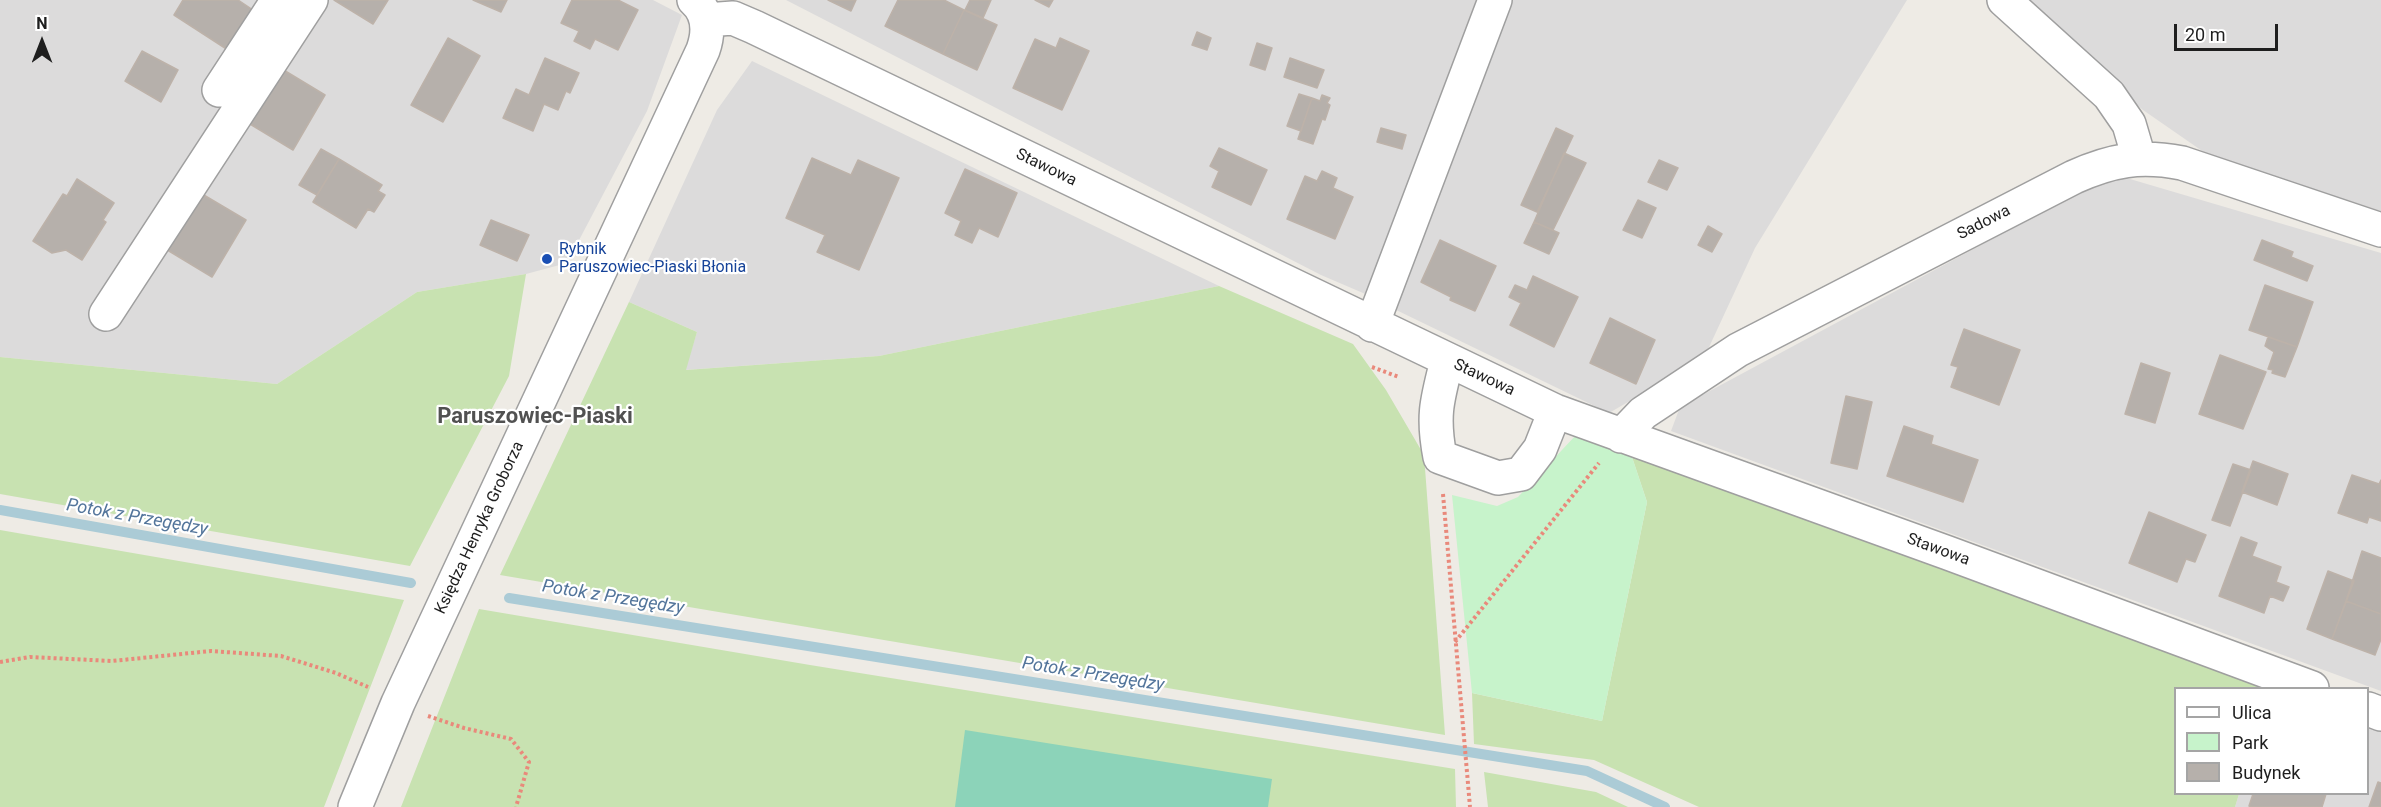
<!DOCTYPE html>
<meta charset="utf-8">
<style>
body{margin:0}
#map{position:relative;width:2381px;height:807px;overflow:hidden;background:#eeebe5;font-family:Roboto,sans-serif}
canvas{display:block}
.legend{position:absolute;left:2174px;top:687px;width:195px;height:108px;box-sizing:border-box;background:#fff;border:2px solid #a5a5a5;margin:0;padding:8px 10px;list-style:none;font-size:18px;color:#1e1e1e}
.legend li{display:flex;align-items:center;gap:12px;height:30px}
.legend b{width:30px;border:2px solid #a5a5a5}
.north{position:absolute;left:12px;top:12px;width:60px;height:60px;-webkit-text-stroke:4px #fff;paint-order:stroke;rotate:0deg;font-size:16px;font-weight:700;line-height:24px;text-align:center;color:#1e1e1e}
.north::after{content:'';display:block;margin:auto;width:21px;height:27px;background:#1e1e1e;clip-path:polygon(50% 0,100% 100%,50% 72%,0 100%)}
.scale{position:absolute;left:2174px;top:24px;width:104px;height:27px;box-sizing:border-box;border:3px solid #1e1e1e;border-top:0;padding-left:8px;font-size:18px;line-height:21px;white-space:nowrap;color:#1e1e1e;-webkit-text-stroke:4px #fff;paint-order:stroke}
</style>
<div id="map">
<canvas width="2381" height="807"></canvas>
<ul class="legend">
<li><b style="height:8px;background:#fff"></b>Ulica</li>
<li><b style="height:16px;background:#c7f3cb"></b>Park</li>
<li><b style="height:16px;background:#b6b0ab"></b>Budynek</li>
</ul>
<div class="north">N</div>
<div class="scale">20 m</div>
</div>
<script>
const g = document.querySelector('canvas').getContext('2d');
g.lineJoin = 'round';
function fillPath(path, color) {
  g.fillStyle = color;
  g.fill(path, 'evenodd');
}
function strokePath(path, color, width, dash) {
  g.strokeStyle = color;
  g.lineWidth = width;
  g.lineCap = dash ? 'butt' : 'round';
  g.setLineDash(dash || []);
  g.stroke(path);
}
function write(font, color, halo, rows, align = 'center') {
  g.font = font + ' Roboto,sans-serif';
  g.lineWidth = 4.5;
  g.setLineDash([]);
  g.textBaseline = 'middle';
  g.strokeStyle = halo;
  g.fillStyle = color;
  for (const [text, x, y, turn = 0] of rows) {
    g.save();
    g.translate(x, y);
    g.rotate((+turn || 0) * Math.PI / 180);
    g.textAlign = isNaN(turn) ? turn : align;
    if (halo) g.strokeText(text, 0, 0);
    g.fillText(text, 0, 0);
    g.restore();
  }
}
fillPath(new Path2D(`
 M0 0H653L682 15 647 111 567 263 526 274 417 292 277 384 0 357Z
 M786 0H1481L1370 296 1321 275Z
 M1508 0H1907L1755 248 1704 358 1609 413 1390 307Z
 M2018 0H2381V211L2208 155 2143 110 2041 23Z
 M752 61 1219 286 879 356 685 370 697 332 629 302 717 110Z
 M2113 174 2381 253V691L1671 431 1680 407Z
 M2368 724 2381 729V807H2235L2239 794H2368Z`), '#dcdbdb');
fillPath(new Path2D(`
 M526 274 509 376 410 566 0 494V357L277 384 417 292Z
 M1219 286 1353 344 1386 390 1424 455 1445 735 500 575 629 302 697 332 686 370 879 356Z
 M1632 457 2270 688H2176V794H2239L2235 807H1699L1594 760 1474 744 1472 693 1602 721 1647 502Z
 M0 530 404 600 324 807H0Z
 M479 609 810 665 1455 769 1456 807H401Z
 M1484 772 1596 792 1628 807H1488Z`), '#c8e2b1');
fillPath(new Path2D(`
 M1576 435 1632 457 1647 502 1602 721 1472 693 1452 495 1497 506 1518 497Z`), '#c7f3cb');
fillPath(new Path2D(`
 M965 730 1272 779 1268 807H955Z`), '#8cd3b9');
strokePath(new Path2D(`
 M0 510 411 583
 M509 598 1587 771 1665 807`), '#abcbd6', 10);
const building = new Path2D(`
 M183 0H238L253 10 228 50 174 15Z
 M334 0H388L373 24Z
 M473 0H507L501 12Z
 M572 0H618L638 10 618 50 595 39 590 49 574 41 579 31 561 23Z
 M828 0H856L851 11Z
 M898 0H944L964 10 943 54 885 26Z
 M970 0H991L983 18 965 10Z
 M1035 0H1053L1049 7Z
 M964 10 997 25 977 70 943 54Z
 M1197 32 1211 38 1207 50 1192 45Z
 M448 38 480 56 443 122 411 105Z
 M1060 38 1089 51 1062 110 1013 88 1035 39 1056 48Z
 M1257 43 1272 48 1265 70 1250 65Z
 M142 51 178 70 161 102 125 81Z
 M545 58 579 73 570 93 566 91 558 110 544 104 533 131 503 118 516 89 529 95Z
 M1290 58 1324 70 1317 88 1284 77Z
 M277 66 325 95 293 150 245 121Z
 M1299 94 1312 98 1301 131 1287 126Z
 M1322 95 1330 98 1327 103 1330 105 1325 120 1322 119 1313 144 1298 139 1312 98 1320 101Z
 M1381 128 1406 135 1402 149 1377 142Z
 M1556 128 1573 136 1537 212 1521 205Z
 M1219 148 1267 170 1251 205 1212 187 1219 171 1210 166Z
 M321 149 339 159 317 195 299 185Z
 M1564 153 1586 163 1553 230 1534 222Z
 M812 158 851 175 858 160 899 178 859 270 817 252 825 235 786 218Z
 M339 159 382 185 378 191 385 195 374 212 368 209 356 228 313 202Z
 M1659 160 1678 168 1667 190 1648 182Z
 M965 169 1017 193 998 237 979 228 972 243 955 235 961 221 945 213Z
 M1322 171 1337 178 1333 188 1353 197 1335 239 1287 219 1305 176 1317 181Z
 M77 179 114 203 103 220 106 222 82 260 66 250 52 253 33 241 63 194 67 196Z
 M197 191 246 220 212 277 164 248Z
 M1638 200 1656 208 1642 238 1623 230Z
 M491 220 529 235 517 261 480 245Z
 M1534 222 1559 233 1549 254 1524 243Z
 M1708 226 1722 234 1712 252 1698 245Z
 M1440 240 1496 266 1475 311 1450 300 1451 297 1421 282Z
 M2262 240 2293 252 2291 257 2313 266 2307 281 2254 260Z
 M1533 276 1578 297 1554 347 1510 325 1521 303 1509 297 1515 285 1527 290Z
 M2265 285 2313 302 2297 347 2249 330Z
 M1610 318 1655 340 1636 384 1590 363Z
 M1964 329 2020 350 1999 405 1951 387 1958 367 1951 365Z
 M2268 337 2297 347 2285 377 2272 373 2273 370 2268 369 2274 352 2265 346Z
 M2220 355 2266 372 2243 429 2199 414Z
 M2141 363 2170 373 2155 423 2125 414Z
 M1846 396 1872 402 1857 469 1831 463Z
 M1904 426 1933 436 1931 444 1978 460 1963 502 1887 476Z
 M2253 461 2288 474 2277 505 2242 492Z
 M2233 464 2251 470 2230 526 2212 520Z
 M2352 475 2379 484 2381 480V521L2369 517 2367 523 2338 513Z
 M2149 512 2206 535 2195 562 2186 559 2177 582 2129 563Z
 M2241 537 2257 543 2252 556 2281 567 2276 582 2289 587 2283 601 2270 596 2264 613 2219 596Z
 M2362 551 2381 558V614L2346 601Z
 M2328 571 2354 581 2332 639 2307 629Z
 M2346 601 2381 614V639L2375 655 2332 639Z
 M2378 782 2381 783V807H2369Z
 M2253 794H2326L2322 807H2252L2249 806Z`);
fillPath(building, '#b6b0ab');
strokePath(building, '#bdb2a9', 1.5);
const minor = new Path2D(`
 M2004 0 2109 95 2129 124 2139 158
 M706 20 733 18 754 27 1555 411 1948 553 2312 688
 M219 90 278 0
 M106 314 311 0
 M1372 325 1495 0
 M1447 361C1437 400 1432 416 1440 457L1498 478 1521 474 1540 449 1555 411
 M1621 436 1643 413 1738 350 2074 177C2112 160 2140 155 2182 163L2381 230
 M2368 709 2381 714
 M355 807 398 703 703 50C709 33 709 13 694 0`);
strokePath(minor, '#9f9f9f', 36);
strokePath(new Path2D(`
 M1372 367 1399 377
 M1443 494 1470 807
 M1455 642 1599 463
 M0 662 30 657 112 661 211 651 281 656 336 673 368 687
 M428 716 464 728 511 739 529 762 516 807`), '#e9897b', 4, [3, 3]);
strokePath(minor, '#fff', 33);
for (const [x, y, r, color] of [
 [547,259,6,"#1a4fb4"]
]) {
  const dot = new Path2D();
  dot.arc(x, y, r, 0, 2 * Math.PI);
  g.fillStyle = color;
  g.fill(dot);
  strokePath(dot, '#fff', 2);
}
write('16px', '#1e1e1e', '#fff', [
 ["Stawowa",1046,168,26],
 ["Sadowa",1984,223,-27],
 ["Stawowa",1484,378,25],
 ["Księdza Henryka Groborza",480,528,-65],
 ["Stawowa",1938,550,20]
]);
write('16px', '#164399', '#fff', [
 ["Rybnik",559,250],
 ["Paruszowiec-Piaski Błonia",559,268]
], 'left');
write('italic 18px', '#53759b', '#fff', [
 ["Potok z Przegędzy",137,518,10],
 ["Potok z Przegędzy",613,598,9],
 ["Potok z Przegędzy",1093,675,9]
]);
write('bold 22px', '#515151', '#fff', [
 ["Paruszowiec-Piaski",535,417]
]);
</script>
